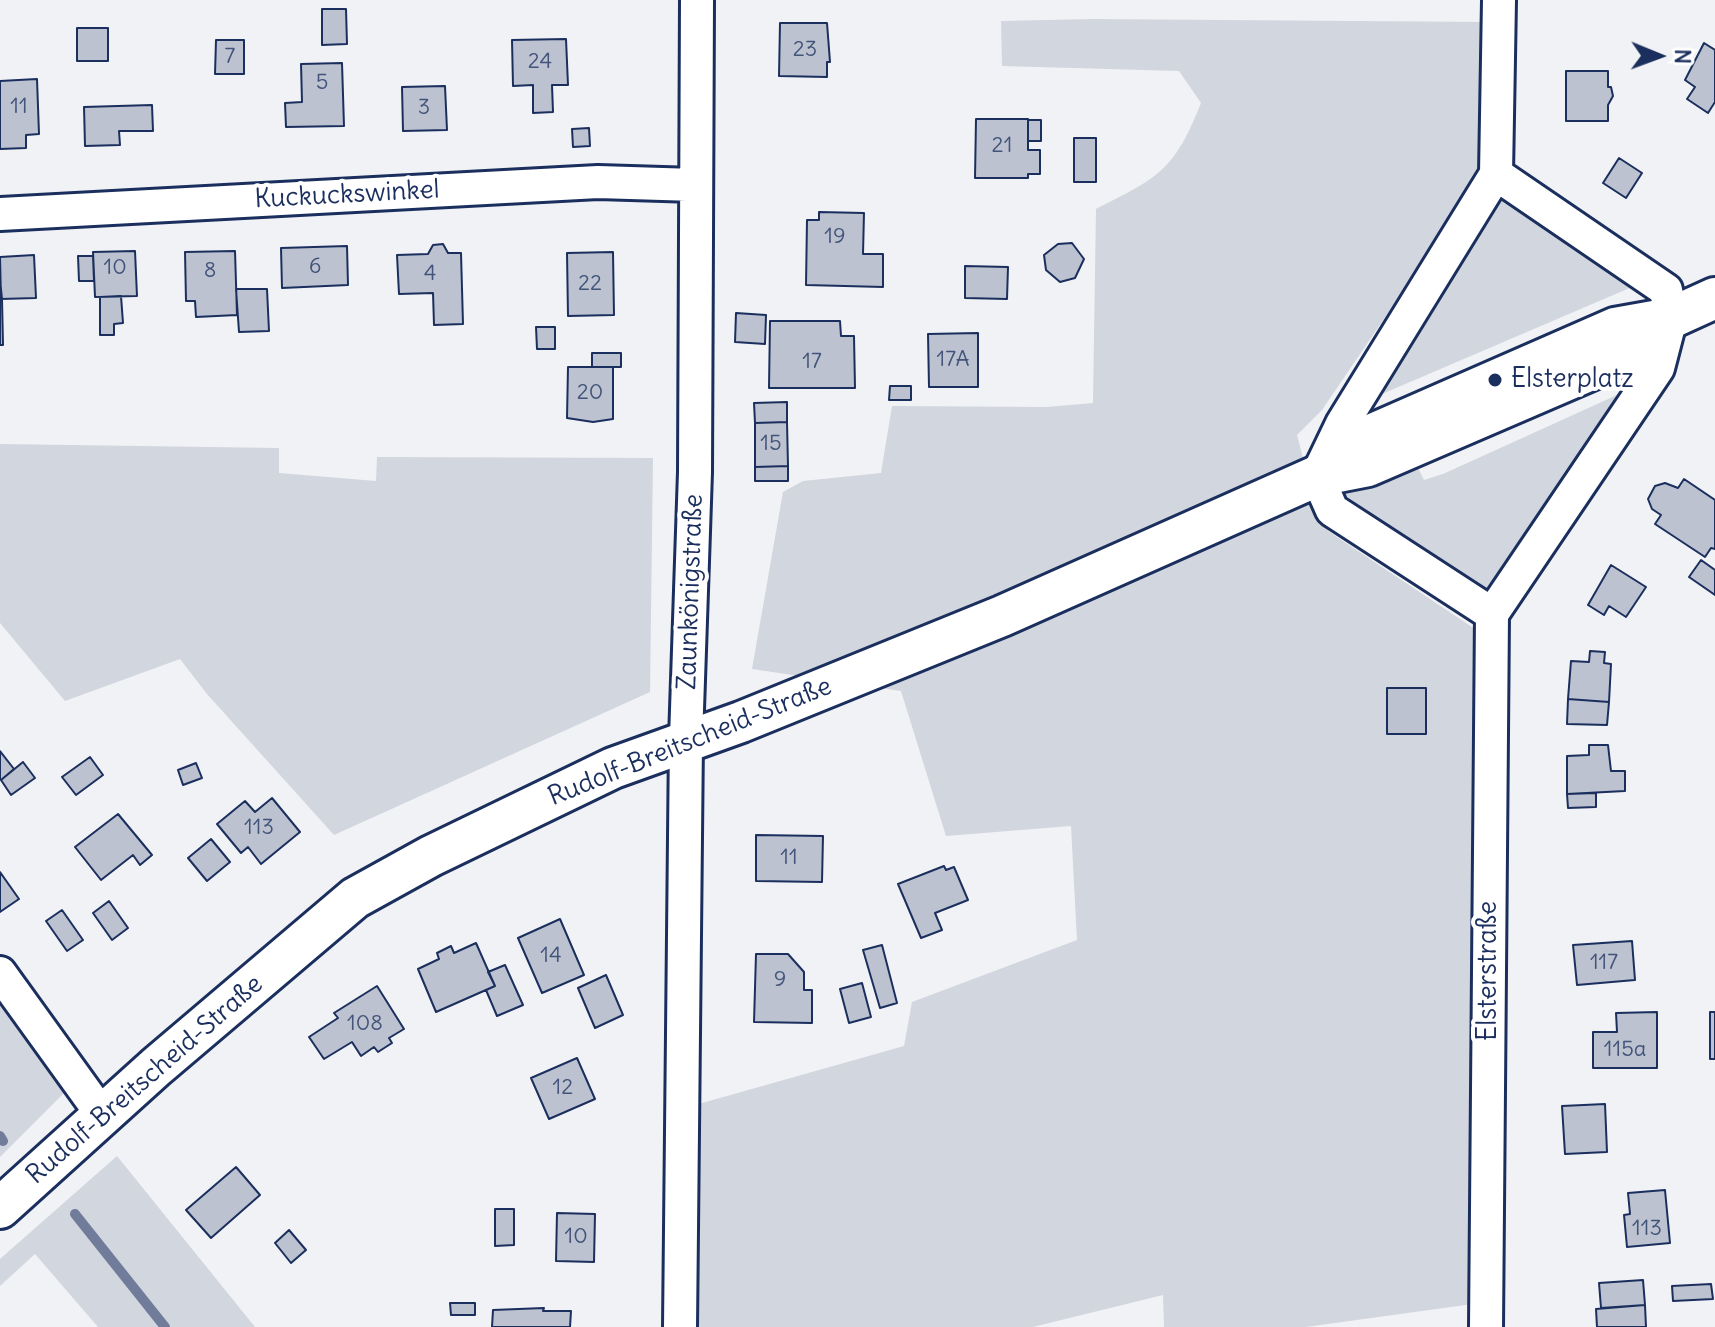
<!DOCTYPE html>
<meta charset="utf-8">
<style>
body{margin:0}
#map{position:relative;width:1715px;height:1327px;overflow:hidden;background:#f1f2f5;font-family:Delius,sans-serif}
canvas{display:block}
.north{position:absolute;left:1619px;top:16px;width:80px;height:80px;-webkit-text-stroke:6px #fff;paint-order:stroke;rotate:91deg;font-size:22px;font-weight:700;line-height:32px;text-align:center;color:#1b2f5e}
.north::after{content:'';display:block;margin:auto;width:28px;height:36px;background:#1b2f5e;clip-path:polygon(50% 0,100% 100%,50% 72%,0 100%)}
</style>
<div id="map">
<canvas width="1715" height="1327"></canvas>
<div class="north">N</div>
</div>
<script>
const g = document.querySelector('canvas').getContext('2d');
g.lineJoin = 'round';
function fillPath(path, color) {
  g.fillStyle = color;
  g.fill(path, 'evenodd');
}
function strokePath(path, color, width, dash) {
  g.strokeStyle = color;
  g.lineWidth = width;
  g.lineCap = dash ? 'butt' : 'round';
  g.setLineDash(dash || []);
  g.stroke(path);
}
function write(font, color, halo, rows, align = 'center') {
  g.font = font + ' Delius,sans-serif';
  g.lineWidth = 8;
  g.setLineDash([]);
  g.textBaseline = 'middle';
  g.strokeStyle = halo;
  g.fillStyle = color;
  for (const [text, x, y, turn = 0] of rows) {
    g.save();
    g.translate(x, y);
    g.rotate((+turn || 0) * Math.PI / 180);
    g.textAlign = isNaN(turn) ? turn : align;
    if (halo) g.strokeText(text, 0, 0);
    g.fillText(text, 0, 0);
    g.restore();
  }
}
fillPath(new Path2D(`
 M1092 19 1487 22 1483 173 1322 410 1297 435 1313 496 1328 531 1475 629 1480 1303 1306 1327H1164L1163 1295 1033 1327H683L688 1107 904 1046 912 1002 1077 940 1071 826 946 836 901 691 752 669 783 492 803 481 881 473 892 406 1047 407 1093 403 1096 209C1159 177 1174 171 1201 103L1179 71 1002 66 1001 21Z
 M1498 186 1639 284 1368 400Z
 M1617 395 1487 596 1341 492 1414 460 1424 480 1443 474Z
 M0 444 279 448V473L376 481 377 457 653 458 650 692 334 835 207 694 180 659 65 701 0 623Z
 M0 996 67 1090 0 1157Z
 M117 1156 255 1327H98L35 1254 0 1286V1259Z`), '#d2d6df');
strokePath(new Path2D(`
 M0 1136 3 1141
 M75 1214 165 1327`), '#707c9a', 10);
const building = new Path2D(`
 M322 9H346L347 44 322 45Z
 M780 23H827L830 62H827V77L779 76Z
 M77 28H108V61H77Z
 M566 39 568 85H552L553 112 533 113V85L513 86 512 40Z
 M216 40H244V74H215Z
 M1704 43 1715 50V102L1708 113 1687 99 1695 87 1685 80Z
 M342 63 344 126 286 127 285 103 302 102 301 64Z
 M1566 71H1608V87H1611L1613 96 1608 105V121H1566Z
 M37 79 39 134 26 135V148L0 149V81Z
 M445 86 447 130 403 131 402 87Z
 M152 105 153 131H119L120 145 85 146 84 107Z
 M976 119H1028V150H1040V174H1028V178H975Z
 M1028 120H1041V141H1028Z
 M589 128 590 146 573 147 572 129Z
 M1074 138H1096V182H1074Z
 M1619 158 1642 173 1626 198 1603 183Z
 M819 212 864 213 863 254H883V287L806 285 807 220H819Z
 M1072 243 1084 259 1075 278 1060 282 1046 270 1044 255 1058 244Z
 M443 244 448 253H461L463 324 434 325 433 293 399 294 397 255 428 254 433 245Z
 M347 246 348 285 282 288 281 248Z
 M135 251 137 296 95 297 93 252Z
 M235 251 237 315 196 317 195 301H186L185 252Z
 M613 252 614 315 568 316 567 253Z
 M34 255 36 298 1 299 0 257Z
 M78 256H93L94 281H79Z
 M965 266 1008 267 1007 299 965 298Z
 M0 279 2 299 3 345H0Z
 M236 289H267L269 331 239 332Z
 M121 296 123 323 114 324V335H100V297Z
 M736 313 766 315 765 344 735 342Z
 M770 321H840L841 336H854L855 388H769Z
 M536 327H555V349H537Z
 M978 333V387H929L928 334Z
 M592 353H621V367H592Z
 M568 367H613V419L593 422 567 418Z
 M890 386H911V400H889Z
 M787 402V422L755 423 754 403Z
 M787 422 788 466 755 467V423Z
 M788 466V481H755V467Z
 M1684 479 1715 500V549L1711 548 1705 557 1655 524 1661 515 1652 509 1648 499 1655 486 1665 483 1678 488Z
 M1701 560 1715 570V595L1689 577Z
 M1611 565 1646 587 1626 617 1609 606 1604 615 1588 605Z
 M1590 651 1605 652 1604 663 1611 664 1609 702 1568 699 1571 661 1589 662Z
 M1387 688H1426V734H1387Z
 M1568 699 1609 702 1607 725 1567 724Z
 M1589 745H1608L1611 771H1625V791L1567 794V756L1589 755Z
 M0 751 14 769 1 780 0 779Z
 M90 757 103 775 76 795 62 777Z
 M23 762 35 778 11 795 1 780Z
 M196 763 202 778 183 785 178 770Z
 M1596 793V807L1568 808 1567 794Z
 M272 798 300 832 261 864 248 847 241 853 217 824 245 801 255 812Z
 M118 814 152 855 140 865 133 855 101 880 75 847Z
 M756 835 823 836 822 882 756 881Z
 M211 839 230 862 207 881 188 858Z
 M944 866 946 870 954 867 968 900 935 913 942 930 921 938 898 884Z
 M0 872 19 899 0 912Z
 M109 901 128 928 112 940 93 913Z
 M62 910 83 940 67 951 46 921Z
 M560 919 584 975 542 993 518 938Z
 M1632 941 1635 980 1577 985 1573 945Z
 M476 943 495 986 436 1012 418 969 439 959 437 953 451 946 454 953Z
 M882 945 897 1003 880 1008 863 950Z
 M756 954H788L804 972V990H812V1023L754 1022Z
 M505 965 523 1005 497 1016 486 990 495 986 488 972Z
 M606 975 623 1015 595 1028 578 988Z
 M862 983 871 1017 849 1023 840 989Z
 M377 986 404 1029 389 1038 392 1043 378 1052 374 1047 361 1056 352 1042 324 1059 309 1037 338 1018 334 1013Z
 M1657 1012V1068H1593V1032H1617L1616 1013Z
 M1710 1012H1715V1059H1710Z
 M577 1058 595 1099 549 1119 531 1078Z
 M1605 1104 1607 1152 1565 1154 1562 1106Z
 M236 1167 260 1195 211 1238 186 1210Z
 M1665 1190 1670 1243 1627 1247 1624 1215 1630 1214 1628 1193Z
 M495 1209H514V1245L495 1246Z
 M557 1213 595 1214 594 1262 556 1261Z
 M289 1230 306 1250 291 1263 275 1243Z
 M1643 1280 1645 1305 1601 1308 1599 1283Z
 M1711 1284 1713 1299 1673 1301 1672 1286Z
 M450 1303H475V1315H451Z
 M1645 1305 1646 1327H1597L1596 1309Z
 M544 1308 543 1311H571L570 1327H492L493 1310Z`);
fillPath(building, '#bcc2d0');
strokePath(building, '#1b2f5e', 2);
const minor = new Path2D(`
 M1496 174 1499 0
 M0 214 598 182 695 185
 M1492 614 1658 368 1671 318 1666 290 1496 174
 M1492 614 1332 510 1317 476 1342 424 1496 174
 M0 973 103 1116
 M680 1327 686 739 695 472 697 0
 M1486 1327 1492 614`);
const tertiary = new Path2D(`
 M1350 448 1359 440 1615 328 1671 318 1715 298
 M0 1208 156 1067 355 898 431 856 613 768 741 722 1002 616 1317 476 1368 466 1628 354 1671 318`);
strokePath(minor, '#1b2f5e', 38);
strokePath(tertiary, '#1b2f5e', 46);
strokePath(minor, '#fff', 32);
strokePath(tertiary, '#fff', 40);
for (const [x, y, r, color] of [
 [1495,380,8,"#1b2f5e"]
]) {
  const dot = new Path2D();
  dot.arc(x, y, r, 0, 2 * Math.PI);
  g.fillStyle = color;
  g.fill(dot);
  strokePath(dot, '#fff', 3);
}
write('22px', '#43547a', null, [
 ["23",805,50],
 ["7",230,57],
 ["24",540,62],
 ["5",322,83],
 ["11",19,107],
 ["3",424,108],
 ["21",1002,146],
 ["19",835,237],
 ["6",315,267],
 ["10",115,268],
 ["8",210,271],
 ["4",430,274],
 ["22",590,284],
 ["17A",953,360],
 ["17",812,362],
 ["20",590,393],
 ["15",771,444],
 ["113",259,828],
 ["11",789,858],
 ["14",551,956],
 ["117",1604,963],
 ["9",780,980],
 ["108",365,1024],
 ["115a",1625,1050],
 ["12",563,1088],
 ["113",1647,1229],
 ["10",576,1237]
]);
write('26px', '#1b2f5e', '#fff', [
 ["Kuckuckswinkel",347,195,-3],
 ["Zaunkönigstraße",691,592,-88],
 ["Rudolf-Breitscheid-Straße",690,742,-22],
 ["Elsterstraße",1489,971,-90],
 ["Rudolf-Breitscheid-Straße",145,1080,-41]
]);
write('26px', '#1b2f5e', '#fff', [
 ["Elsterplatz",1511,380]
], 'left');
</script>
